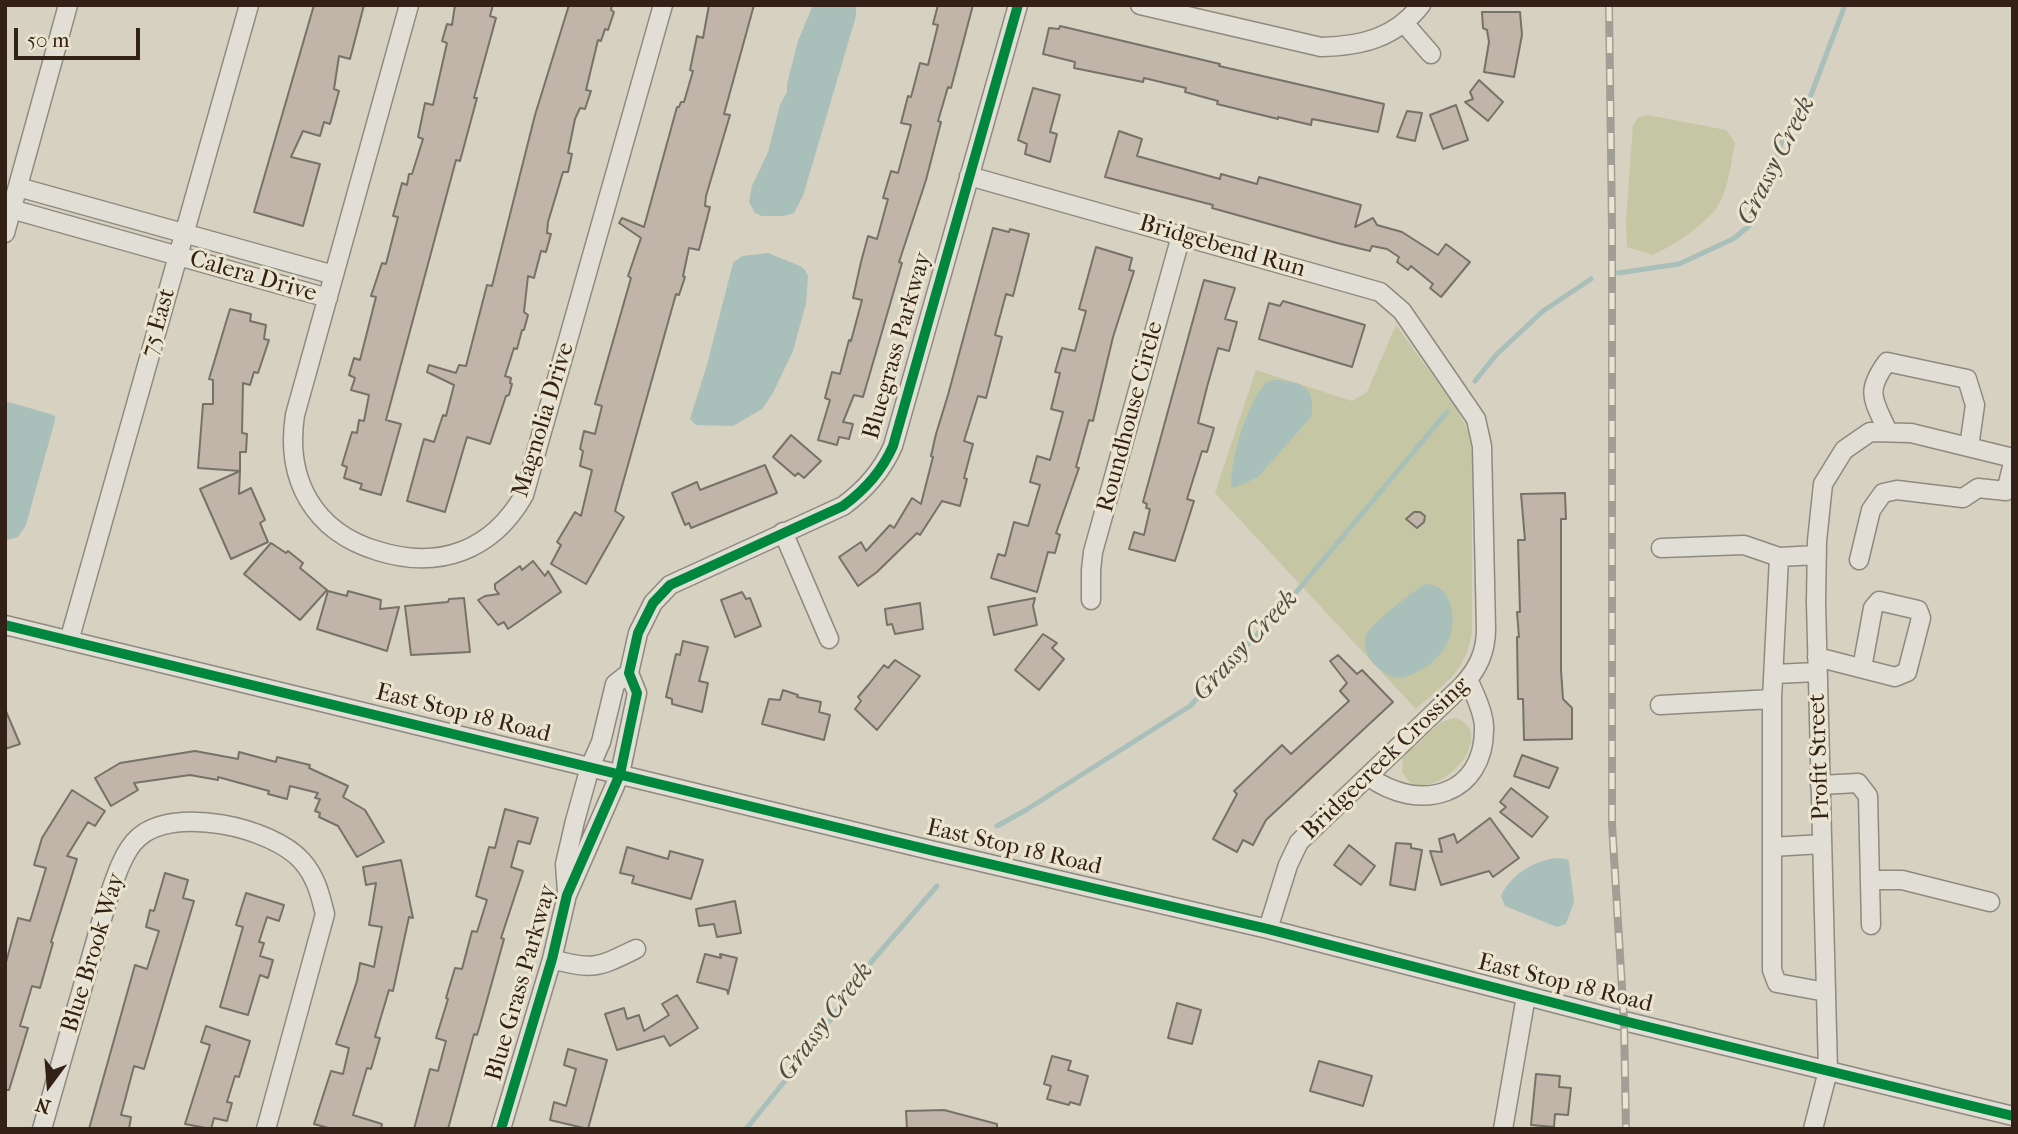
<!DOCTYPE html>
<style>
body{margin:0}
#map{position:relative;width:2018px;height:1134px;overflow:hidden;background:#d6d1c0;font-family:"IM FELL French Canon",serif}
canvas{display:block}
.frame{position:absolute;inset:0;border:7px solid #332118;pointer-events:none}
.north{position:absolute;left:14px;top:1050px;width:70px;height:70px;-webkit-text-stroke:5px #ebe5d0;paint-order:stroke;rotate:196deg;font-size:19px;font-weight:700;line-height:28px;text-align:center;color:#332118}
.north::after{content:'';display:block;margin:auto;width:24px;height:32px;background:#332118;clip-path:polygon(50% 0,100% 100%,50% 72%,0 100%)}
.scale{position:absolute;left:14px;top:28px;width:126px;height:32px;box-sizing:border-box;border:4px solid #332118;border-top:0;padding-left:9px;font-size:21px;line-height:24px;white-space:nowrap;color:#332118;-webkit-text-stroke:5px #ebe5d0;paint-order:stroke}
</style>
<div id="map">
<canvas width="2018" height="1134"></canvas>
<div class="frame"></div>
<div class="north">N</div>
<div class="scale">50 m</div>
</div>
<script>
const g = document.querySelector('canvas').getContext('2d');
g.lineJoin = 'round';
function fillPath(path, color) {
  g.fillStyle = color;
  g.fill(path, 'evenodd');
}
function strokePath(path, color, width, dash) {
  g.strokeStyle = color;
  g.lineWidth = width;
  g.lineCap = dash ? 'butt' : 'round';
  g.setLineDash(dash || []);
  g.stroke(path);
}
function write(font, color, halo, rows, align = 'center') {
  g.font = font + ' "IM FELL French Canon",serif';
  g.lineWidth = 6;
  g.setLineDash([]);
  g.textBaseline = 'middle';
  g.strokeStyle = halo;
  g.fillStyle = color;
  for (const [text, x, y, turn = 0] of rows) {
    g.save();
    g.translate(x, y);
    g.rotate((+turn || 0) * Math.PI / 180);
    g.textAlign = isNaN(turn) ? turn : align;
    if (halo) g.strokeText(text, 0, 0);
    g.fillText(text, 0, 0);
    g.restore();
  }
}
fillPath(new Path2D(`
 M1648 115 1726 130 1735 143C1731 162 1729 185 1720 202 1709 223 1674 245 1653 255L1627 247 1626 222 1633 125 1639 117Z
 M1396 325 1456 408 1472 438V632C1465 674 1445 682 1416 709L1215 493 1256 370 1352 401 1367 392Z
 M1454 718C1499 729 1447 798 1410 783L1402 772 1403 757 1441 722Z`), '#c5c6a3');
fillPath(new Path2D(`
 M813 5H856V16L803 196 794 213 784 216H762L755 213 749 202 752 186 768 152 780 105 787 92V84L798 41Z
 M768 253 800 266 805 270 808 276 806 303 793 351 773 393 762 409 733 426 696 425 690 419 707 365 733 263 742 256Z
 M1274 380C1301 381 1317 387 1311 417L1258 477 1234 488 1231 485C1232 453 1246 407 1266 382Z
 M5 401 50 414 55 416V420L26 525 18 537 7 540Z
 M1426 584C1453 585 1457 619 1449 639 1442 657 1423 672 1405 677 1385 683 1355 652 1368 632 1375 621 1414 590 1426 584Z
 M1556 858 1567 859 1569 862 1574 902 1566 924 1557 927 1505 906 1501 896C1510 875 1534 861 1556 858Z`), '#a9bfba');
strokePath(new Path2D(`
 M1618 273 1679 264 1733 239 1749 226 1787 129 1811 95 1845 5
 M1475 381 1496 355 1543 311 1591 279
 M997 826 1026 810 1190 706 1293 596 1447 412
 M746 1129 801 1061 872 961 937 886`), '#a9bfba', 5);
const building = new Path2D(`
 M314 5H364L350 59 339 56 334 89 339 91 330 124 324 122 320 136 303 131 291 157 320 164 303 226 254 212Z
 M455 5H493L490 16 496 18 474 98H477L460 161 456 160 386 420 401 424 381 495 360 489 362 484 344 478 347 467 342 465 352 432 357 433 359 420 364 421 369 395 351 390 355 378 349 375 354 358 360 360 376 297 371 296 382 263 386 264 398 217 393 216 402 183 407 185 409 174H412L423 139 418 137 425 103 433 105 447 43 442 41 447 24 452 25Z
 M569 5H612L611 10 614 12 608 30 605 29 601 41 598 40 586 90 591 91 585 109 580 108 575 119 568 153 572 154 568 172H563L548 222 547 233 551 234 546 252 541 251 534 278 528 276 524 312 528 315 524 330H522L517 349 514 348 505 376 511 378 510 383 512 384 509 395 506 396 490 444 467 437 445 512 407 501 424 439 434 442 443 415 446 416 454 385 427 372 429 365 456 373 459 365 466 366 487 285 492 286 535 115Z
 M709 5H754L724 114 730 115 706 196 705 206 710 207 699 250 689 248 683 276 685 277 679 295 676 294 615 511 624 517 586 584 551 564 561 545 557 542 575 512 581 516 592 470 580 466 583 451 580 449 584 431 595 434 602 406 595 404 631 278 628 276 641 238 619 223 622 218 644 227 677 107H679L681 102H684L693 71 690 70 697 36 703 38Z
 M938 5H973L951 88 948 87 938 121 941 122 926 180 899 262 902 263 863 397 854 395 843 422 853 424 849 439 839 437 837 445 818 440 830 400 825 398 832 372 840 374 849 340 851 341 862 300 853 298 861 262 868 236 877 239 888 199 883 198 891 171 898 173 911 125 901 123 908 96 911 97 920 63 928 65 938 25 933 24Z
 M1482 12H1520L1522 35 1514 77 1484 72 1489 42 1487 30 1483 28Z
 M1060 26 1220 64 1219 66 1384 104 1378 132 1312 119 1311 125 1278 117V119L1217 104 1218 101 1185 92 1186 88 1144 78 1143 82 1074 68 1075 62 1043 54 1049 28 1059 29Z
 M1479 80 1503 102 1488 121 1465 102 1473 99 1470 92Z
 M1033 88 1060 95 1050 132 1057 134 1050 162 1025 154 1027 144 1018 140Z
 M1456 105 1468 140 1443 149 1430 115Z
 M1407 111 1422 113 1415 141 1397 137Z
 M1119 131 1142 139 1137 156 1220 179 1221 174 1257 184 1259 177 1361 205 1355 227 1373 218 1377 225 1402 232 1438 255 1446 244 1470 262 1441 297 1430 288 1433 284 1411 266 1408 270 1397 262 1399 257 1387 249 1372 246 1370 251 1337 243 1212 208 1213 205 1105 177Z
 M993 228 1009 232 1010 229 1029 234 1013 296 1006 294 995 335 1002 337 986 398 978 396 964 441 973 444 964 478 967 479 960 506 942 501 920 535 917 533 877 572 858 586 839 557 861 542 866 551 890 525 894 528 912 498 921 504 933 457 931 456 936 434 948 395Z
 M1096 247 1132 258 1129 270 1134 271 1113 337 1093 421 1089 420 1076 467 1079 468 1056 533 1060 535 1055 553 1048 552 1037 592 991 578 998 554 1005 556 1014 522 1028 526 1040 485 1030 482 1037 456 1050 460 1063 412 1051 409 1060 373 1055 372 1062 348 1075 351 1086 311 1079 309Z
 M1204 280 1235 288 1225 319 1237 322 1229 351 1218 348 1207 387 1198 423 1214 428 1207 452 1202 451 1187 499 1194 501 1175 561 1129 549 1134 532 1144 535 1150 509 1146 508 1147 504 1143 502Z
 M1283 301 1365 325 1352 367 1259 339 1269 303 1280 306Z
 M230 309 251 314 250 321 266 325 264 339 269 340 258 373 254 372 250 385 243 383 242 433 247 434 246 452H240V471L198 468 203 404H213V380L209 379Z
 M791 435 821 461 804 478 798 473 795 476 773 457Z
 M765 465 777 493 691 528 689 523 685 525 672 493 697 482 700 490Z
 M240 471 239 494 251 488 265 520 260 523 268 542 231 559 200 489Z
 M1565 493 1566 519H1561V670L1563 699 1572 708V739L1524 740 1523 699H1518L1517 637H1519L1517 612H1520L1518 540H1525L1521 494Z
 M1414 512H1420L1425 516 1424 522 1417 528 1406 519Z
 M271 543 286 553 288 551 303 563 300 568 327 590 300 620 244 574Z
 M533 561 545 576 548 571 561 592 508 629 504 622 498 625 478 600 485 596 499 594 495 589V584L520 566 522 570Z
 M328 591 347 596 348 591 381 600 380 609 399 607 387 651 317 629Z
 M742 592 746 599 750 598 761 626 735 637 721 600Z
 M464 598 470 652 411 655 405 606 448 602 449 599Z
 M1035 598 1033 606 1037 625 994 635 988 607Z
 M920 603 923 629 895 634 892 624 887 625 885 609Z
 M1043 634 1057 643 1052 648 1064 659 1039 690 1015 670Z
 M683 641 708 647 699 681 708 683 702 712 672 704V699L666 697 676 654 680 655Z
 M1338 655 1357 674 1362 670 1393 702 1266 820 1253 845 1243 840 1237 852 1213 839 1237 794 1234 791 1282 745 1291 754 1349 701 1340 691 1347 683 1330 661Z
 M895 660 920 676 877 730 855 709 861 701 858 697 869 684 884 665 888 668Z
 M783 690 798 695 797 697 821 702 819 712 830 715 824 740 762 724 769 699 780 700Z
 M5 709 20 744 5 749Z
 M195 751 238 759 239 752 276 762 277 757 310 765 309 768 348 786 343 797 365 810 384 842 357 857 338 826 319 817 320 813 315 811 320 799 315 798 318 793 290 786 287 799 268 794 269 791 218 777V780L190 775 134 783 138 790 111 806 95 778 120 763Z
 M1522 755 1558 768 1549 788 1514 776Z
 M1511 788 1548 817 1532 837 1500 812 1506 807 1500 802Z
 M72 790 105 811 95 826 88 822 67 856 77 859 51 942 53 943 40 988 32 986 20 1026 28 1028 9 1090H5V966L18 918 30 921 46 868 34 865 42 838Z
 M505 809 538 818 530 844 518 841 511 867 523 871 501 938 504 939 482 1018 477 1035 474 1034 448 1129H414L430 1069 438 1071 446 1041 436 1038 448 999 446 998 455 968 462 969 472 931 477 932 487 900 476 896 489 847 495 848Z
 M1490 818 1519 858 1493 877 1489 871 1441 885 1430 851 1442 852 1439 839 1454 834 1457 843Z
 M1396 843 1411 844V848L1422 850 1415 890 1390 885Z
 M1349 845 1375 866 1361 885 1334 865Z
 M627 847 668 859 670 851 703 860 691 899 632 883 634 876 620 873Z
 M401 860 413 918 409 917 393 991 389 990 375 1037 380 1038 371 1069 367 1068 353 1115 382 1124 381 1129H332L314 1124 331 1071 343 1074 349 1048 336 1044 357 981 360 963 374 967 377 951 382 927 369 925 376 883 366 885 363 867Z
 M165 873 188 880 183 898 194 901 144 1069 134 1066 121 1115 131 1117 129 1129H89L135 965 147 969 159 931 146 927 150 910 154 911Z
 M246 893 284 905 279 921 267 917 259 942 264 943 260 956 273 960 268 978 260 975 248 1015 220 1007 243 927 236 925Z
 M735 901 741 933 717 937 714 924 699 926 696 909Z
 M705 954 721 958 720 954 737 958 728 994 727 990 697 982Z
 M677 995 698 1028 670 1046 664 1036 617 1050 605 1014 624 1008 627 1019 639 1015 644 1031 669 1015 662 1004Z
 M1177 1003 1201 1010 1192 1044 1168 1038Z
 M206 1026 250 1041 239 1077 235 1076 227 1102 232 1103 227 1121 214 1118 211 1129 185 1124 210 1045 201 1042Z
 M568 1049 607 1060 588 1129 550 1120 554 1102 566 1106 576 1069 564 1065Z
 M1052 1056 1071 1061 1068 1070 1088 1076 1080 1105 1070 1102 1069 1105 1047 1099 1051 1086 1044 1084Z
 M1319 1061 1372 1076 1363 1106 1310 1091Z
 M1536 1074 1560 1076 1559 1087 1571 1088 1568 1115 1555 1114 1554 1127 1531 1125Z
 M944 1110 997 1124V1129H907L906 1111Z`);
fillPath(building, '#c1b4a8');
strokePath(building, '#777269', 2);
const minor = new Path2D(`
 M409 5 295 415C285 480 314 532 378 551 439 570 492 551 524 495L663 5
 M1140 5 1321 47C1362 46 1395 38 1421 5
 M1404 23 1431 54
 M969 176 1380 292 1402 311 1476 419 1482 446 1486 629C1486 652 1478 669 1462 686L1299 842 1288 865 1268 929
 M18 187 334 275
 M11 209 328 298
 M5 233 68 5
 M1888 432C1874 400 1864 393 1887 362L1967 379 1975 405 1969 447
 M783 532 829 639
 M1661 548 1744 545 1779 557
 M1817 555 1779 557 1772 699V970L1777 983 1826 992
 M1859 560 1871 510 1883 493 1897 490 1963 498 1978 488 2006 491 2013 463
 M1091 600V570L1093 552 1181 236
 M5 625 934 851 1268 929 1624 1021 2013 1116
 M69 641 249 5
 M1817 657 1895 677 1907 672 1921 618 1918 610 1879 601 1873 608 1862 668
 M1775 674 1817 672
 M1660 705 1772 699
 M1368 776C1419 814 1486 796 1484 726 1483 710 1474 693 1468 679
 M1820 785 1858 783 1868 796 1871 925
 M1772 847 1822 844
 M1870 880H1902L1990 902
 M567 892 565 864 575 821 590 767 601 742 615 684 629 673
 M552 959C593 971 599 967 636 949
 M42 1129 106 905C113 885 122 852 138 838 173 805 272 827 302 861 316 877 320 894 325 914L266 1129
 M501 1129 552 959 567 895 620 774 637 693 629 673 638 633 653 603 670 585 843 506C865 490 882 471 893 446L1018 5
 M1503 1129 1526 996
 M1813 1129 1828 1071 1816 602 1817 541 1823 484 1844 450 1870 432 1911 433 2013 458`);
strokePath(minor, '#8e8a7f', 21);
strokePath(minor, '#e0ded5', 18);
const rail = new Path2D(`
 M1609 5 1612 227V824L1624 1021 1626 1129`);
strokePath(rail, '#a19e96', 8);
strokePath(rail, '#ebe5d0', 5, [16]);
strokePath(new Path2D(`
 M5 625 934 851 1268 929 1624 1021 2013 1116
 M501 1129 552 959 567 895 620 774 637 693 629 673 638 633 653 603 670 585 843 506C865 490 882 471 893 446L1018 5`), '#00873e', 10);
write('24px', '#332118', '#ebe5d0', [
 ["Bridgebend Run",1222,247,16],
 ["Calera Drive",253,277,16],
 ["75 East",159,323,-74],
 ["Bluegrass Parkway",898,346,-74],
 ["Roundhouse Circle",1131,417,-75],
 ["Magnolia Drive",544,420,-73],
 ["East Stop 18 Road",463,714,14],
 ["Profit Street",1820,757,-92],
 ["Bridgecreek Crossing",1386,759,-44],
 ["East Stop 18 Road",1014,848,13],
 ["Blue Brook Way",94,953,-73],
 ["Blue Grass Parkway",522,983,-74],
 ["East Stop 18 Road",1565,984,14]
]);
write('italic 26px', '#514e48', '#ebe5d0', [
 ["Grassy Creek",1777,161,-63],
 ["Grassy Creek",1246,646,-47],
 ["Grassy Creek",826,1022,-53]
]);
</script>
